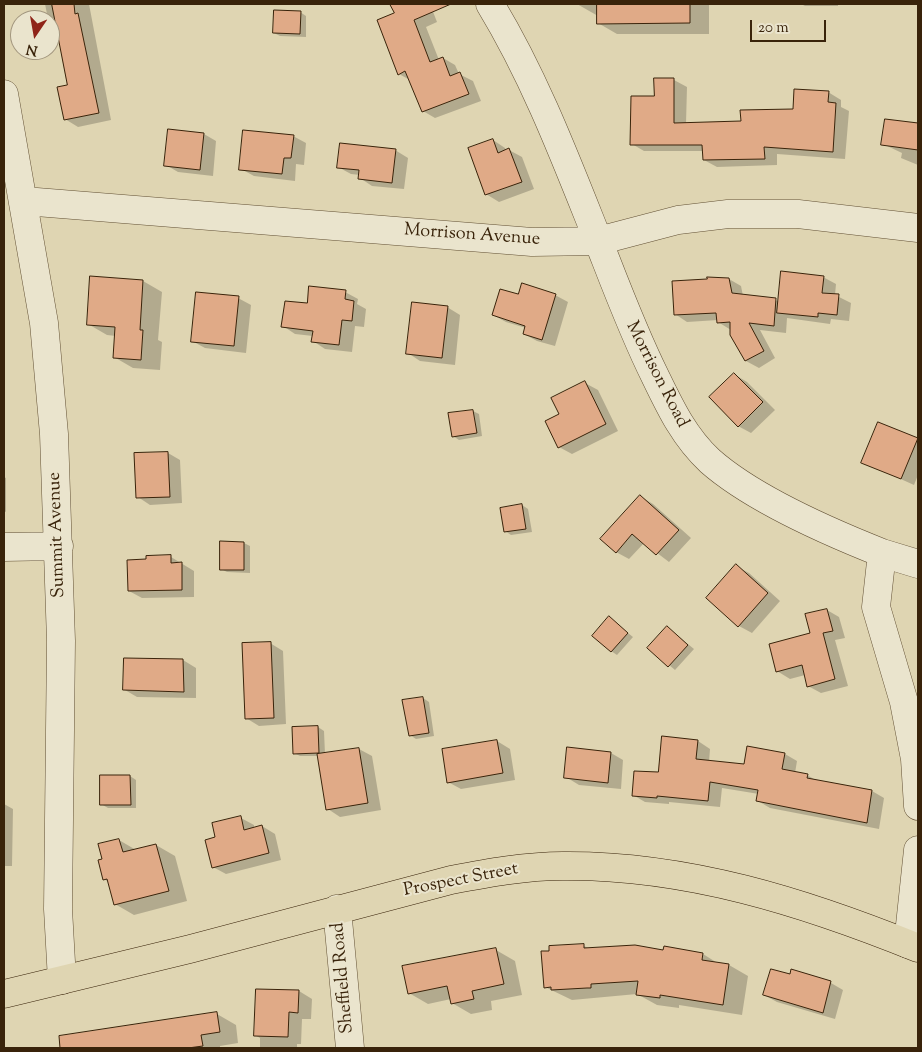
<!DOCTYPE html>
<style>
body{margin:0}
#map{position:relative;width:922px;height:1052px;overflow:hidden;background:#dfd5b2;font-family:"Sorts Mill Goudy",serif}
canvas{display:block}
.frame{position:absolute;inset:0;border:5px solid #39230a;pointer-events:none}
.north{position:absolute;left:10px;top:10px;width:50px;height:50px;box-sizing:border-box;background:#eae4cd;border:1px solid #a3977f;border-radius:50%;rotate:192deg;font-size:14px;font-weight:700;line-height:20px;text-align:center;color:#39230a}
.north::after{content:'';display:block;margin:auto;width:18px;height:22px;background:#8f2418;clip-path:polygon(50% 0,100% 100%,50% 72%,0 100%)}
.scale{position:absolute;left:750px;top:20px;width:76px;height:22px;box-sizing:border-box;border:2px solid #39230a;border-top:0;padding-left:6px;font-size:15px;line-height:18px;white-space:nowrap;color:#39230a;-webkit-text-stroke:4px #eae4cd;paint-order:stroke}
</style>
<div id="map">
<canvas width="922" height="1052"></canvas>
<div class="frame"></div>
<div class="north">N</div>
<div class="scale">20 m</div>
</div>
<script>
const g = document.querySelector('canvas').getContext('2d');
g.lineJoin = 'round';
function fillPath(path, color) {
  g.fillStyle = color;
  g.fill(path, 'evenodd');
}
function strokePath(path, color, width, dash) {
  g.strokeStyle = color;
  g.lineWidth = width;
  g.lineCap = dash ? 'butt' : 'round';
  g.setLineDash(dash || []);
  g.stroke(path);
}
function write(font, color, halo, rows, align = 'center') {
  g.font = font + ' "Sorts Mill Goudy",serif';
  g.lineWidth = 4;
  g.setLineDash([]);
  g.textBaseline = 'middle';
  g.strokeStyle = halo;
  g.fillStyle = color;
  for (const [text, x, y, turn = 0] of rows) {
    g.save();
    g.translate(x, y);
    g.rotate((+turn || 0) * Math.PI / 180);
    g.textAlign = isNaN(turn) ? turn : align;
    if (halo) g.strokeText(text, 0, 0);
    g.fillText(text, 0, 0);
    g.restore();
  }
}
fillPath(new Path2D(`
 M45 4H89L111 120 78 127 65 119 68 86 56 20 47 14Z
 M391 4H430L437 22 426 27 439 60 443 58 455 65 459 74 473 81 481 101 435 118 423 111 410 80 399 74 395 14Z
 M577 4H709V34H617L598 23V16Z
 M801 4H838V6H805Z
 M300 12 306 16V37L280 36 274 33Z
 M674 80 687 87 686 124 742 122 794 110 828 92 841 100V107L849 111 845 159 777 154V165L717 167 704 160V151H644L632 144 655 97Z
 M886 120 918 124V165L901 158 902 153 883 144Z
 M204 134 216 141 213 176 178 172 166 165Z
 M293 136 306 143 304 165 296 164 295 181 254 176 241 169Z
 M493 140 505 148 506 151 509 150 522 157 534 189 499 202 486 194Z
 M395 150 408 158 404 189 372 186 360 178V175L351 174 338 167Z
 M823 277 836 284 835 295 851 303 849 321 831 319 830 324 787 318 786 333 760 330 775 358 759 368 746 361 732 335 731 330 718 322V320L687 322 675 314 729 279 741 286 743 296 779 301Z
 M143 281 162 292 158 340 162 342 160 370 133 368 114 357 116 336 107 335 88 324Z
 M345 292 358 299 357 304 366 309 364 327 355 326 352 352 325 349 313 341V336L295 334 283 326Z
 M555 295 568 302 555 346 537 341 524 334 526 328 506 322 493 315 519 296Z
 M238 298 251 305 246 353 205 348 192 341Z
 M447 307 460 315 455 365 420 361 408 353Z
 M734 374 747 382 775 410 751 433 738 426Z
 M585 383 598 390 618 431 572 454 559 447 560 415Z
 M473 411 479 414 482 436 459 440 453 436Z
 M878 424 918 440V475L914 485 863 462Z
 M168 453 180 460 182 503 150 505 138 497Z
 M4 477 6 478V512L4 511Z
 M640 496 653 504 691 538 669 562 644 543 629 559 616 552Z
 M522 505 528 509 532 532 511 535 505 531Z
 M244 543 250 546V573L227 572 221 569Z
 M171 557 194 571V597L142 598 129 591Z
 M736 566 749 573 780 601 752 633 739 626 707 598Z
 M827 610 839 617 845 638 835 640 848 686 821 693 808 686 805 675 790 679 777 671 811 634Z
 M609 618 633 637 617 655 611 651Z
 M667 627 694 649 675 670 649 648Z
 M270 643 283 651 286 724 259 726 246 718Z
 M183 660 196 668V698L137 697 125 690Z
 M423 698 429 702 434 736 416 739 410 735Z
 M318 727 324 731 325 754 359 749 372 756 381 810 340 817 328 809 319 756H300L294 753Z
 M664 737 698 741 710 749 709 762 745 765 785 754 797 761 795 773 807 775 819 782 872 791 884 798 879 829 770 808 758 801 759 794 722 788 720 807 669 802V804L645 802 633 795 660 774Z
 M497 741 510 749 515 780 461 789 448 782Z
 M611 753 623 760 621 789 579 785 566 777Z
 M130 776 136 780V808H108L101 804Z
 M4 804 13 809 12 866H4Z
 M241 818 254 825V828L262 826 275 834 281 860 226 874 213 867 217 838Z
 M119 840 136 850 156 845 175 856 187 901 134 915 115 904 109 882 104 879Z
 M584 946 590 949 703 954 719 964 729 965 748 976 742 1015 679 1005V1008L657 1005 637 994 572 1000 545 987 551 948Z
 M496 950 515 961 522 995 491 1001 492 1010 471 1014 452 1003 451 999 428 1004 409 993Z
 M792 971 831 983 843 990 835 1019 777 1002 764 995 791 976Z
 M299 991 312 999 311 1019H302L301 1044H297V1048H260V1038L255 1035Z
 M217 1014 236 1025 238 1043 220 1046V1048H137L133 1026Z`), '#0003');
const building = new Path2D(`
 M52 4H74L75 14 78 13 99 113 64 120 57 87 67 85Z
 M390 4H451L414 20 430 62 443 57 450 76 460 72 469 94 422 112 405 71 398 75 377 20 394 13Z
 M597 4H690V23L597 24Z
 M274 10 301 11 300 34 273 33Z
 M654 78H674V123L741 121 740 110 793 109 794 89 829 91 828 102 836 103 833 152 764 147 765 159 703 160 702 145H630L631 96H654Z
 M885 119 918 123V150L881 145Z
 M168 129 204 133 200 170 164 166Z
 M243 130 294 135 291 158H284L282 174 239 170Z
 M493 139 498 153 509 148 522 182 485 195 468 148Z
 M340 143 396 149 392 183 358 179 359 170 337 168Z
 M781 271 824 276 822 293 839 294 837 315 818 313V317L777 313Z
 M90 276 143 280 140 330H143L141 360 113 358 115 327 87 325Z
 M707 277 729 278 732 293 776 298 774 326 749 323 764 351 745 361 730 335V322L717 323 716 313 674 315 672 281 707 279Z
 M522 283 556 294 542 340 523 334 525 326 492 315 500 289 518 294Z
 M309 286 346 290 345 299 354 301 352 321 342 320 339 345 311 342 313 331 281 327 285 301 307 303Z
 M196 292 239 296 234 346 191 342Z
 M412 302 448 306 442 358 406 354Z
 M734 373 763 402 738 427 709 397Z
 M585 381 606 424 558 448 545 421 559 414 551 398Z
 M473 410 477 433 452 437 448 413Z
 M878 422 918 438 901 479 861 463Z
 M168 452 170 497 136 498 134 453Z
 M640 495 679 530 656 555 632 534 616 553 600 539Z
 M522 504 526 529 504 532 500 508Z
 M220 541 244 542V570H220Z
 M171 555V563L182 562V590L128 591 127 560 146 559V556Z
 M736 564 768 593 738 627 706 598Z
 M827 609 833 631 823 633 835 679 807 687 802 665 776 672 769 644 810 633 805 614Z
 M609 616 628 633 611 652 592 636Z
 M667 626 688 645 668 667 647 648Z
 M271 642 274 718 245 719 242 643Z
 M124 658 183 659 184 692 123 690Z
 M423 697 429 733 409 736 402 700Z
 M318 726 319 753 293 754 292 727Z
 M662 736 698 740 696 759 744 764 747 746 785 753 782 769 808 774 807 778 872 790 867 823 756 801 758 790 710 782 708 801 657 796V798L632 796 634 771 658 772Z
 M497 740 503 773 447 783 442 749Z
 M567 747 611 752 608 783 564 778Z
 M359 748 368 803 326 810 317 754Z
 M100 775H130L131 805H100Z
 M241 816 244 830 262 825 269 853 212 868 205 840 215 837 212 823Z
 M119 839 123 852 156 844 169 891 114 905 107 879 103 880 98 860 102 859 98 844Z
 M584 944V948L635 945 663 950 664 946 703 953 702 960 729 964 723 1005 660 995V998L636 995 638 981 591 984V988H587L551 990V987L544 988 541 951H549V946Z
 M496 948 504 984 472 991 474 999 451 1004 447 986 408 994 402 966Z
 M771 969 790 974 791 969 831 981 823 1013 763 995Z
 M256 989 299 990 298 1013 289 1012 288 1037 254 1036Z
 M217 1012 220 1032 201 1035 203 1046 188 1048H60L59 1036Z`);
fillPath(building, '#e0aa87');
strokePath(building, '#39230a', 1);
const minor = new Path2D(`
 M490 4C535 78 566 160 598 240 616 286 633 332 655 376 670 407 684 437 710 461 752 498 829 532 882 553L876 607 904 702 915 759 918 806
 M4 94 44 323 54 434 61 641 58 909 62 980
 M24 201 532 242 598 241 678 220 728 214H798L918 228
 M4 547 59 546
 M882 553 918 564
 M337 909 350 1048
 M908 944 918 850`);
const major = new Path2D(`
 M4 994 190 949 451 880C488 873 525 866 563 866 687 865 804 902 918 948`);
strokePath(minor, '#625034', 29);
strokePath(major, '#39230a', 29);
strokePath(minor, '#eae4cd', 28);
strokePath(major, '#dfd5b2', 28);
write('18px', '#39230a', '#eae4cd', [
 ["Morrison Avenue",472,236,4],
 ["Morrison Road",656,375,63],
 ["Summit Avenue",58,535,-92],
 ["Prospect Street",461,881,-11],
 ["Sheffield Road",344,978,-95]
]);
</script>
